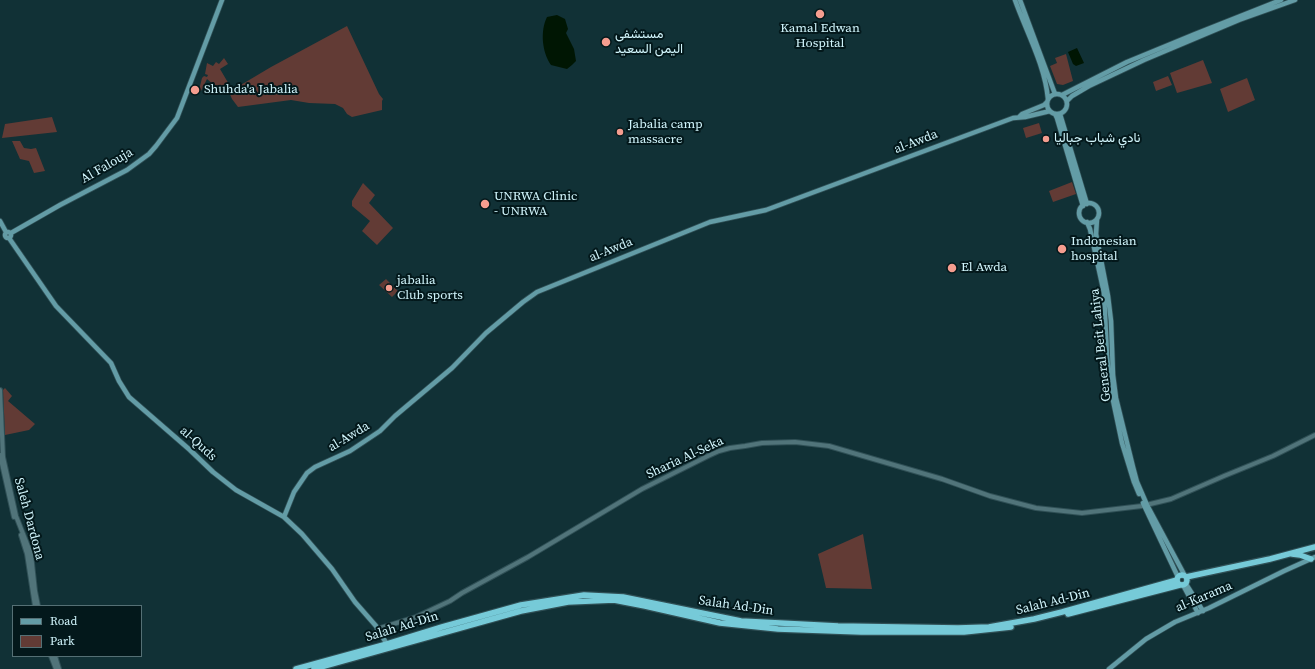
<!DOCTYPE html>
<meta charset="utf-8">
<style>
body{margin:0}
#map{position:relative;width:1315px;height:669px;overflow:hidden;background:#113136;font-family:"Source Serif 4",serif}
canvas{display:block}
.legend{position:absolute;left:12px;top:605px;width:130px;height:52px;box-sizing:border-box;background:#03181b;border:1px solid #557075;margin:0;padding:5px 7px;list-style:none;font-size:12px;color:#d1f5fc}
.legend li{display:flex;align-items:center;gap:8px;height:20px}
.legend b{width:20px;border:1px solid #557075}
</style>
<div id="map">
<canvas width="1315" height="669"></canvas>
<ul class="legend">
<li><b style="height:5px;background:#639ca6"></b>Road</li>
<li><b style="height:11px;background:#623b35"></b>Park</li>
</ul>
</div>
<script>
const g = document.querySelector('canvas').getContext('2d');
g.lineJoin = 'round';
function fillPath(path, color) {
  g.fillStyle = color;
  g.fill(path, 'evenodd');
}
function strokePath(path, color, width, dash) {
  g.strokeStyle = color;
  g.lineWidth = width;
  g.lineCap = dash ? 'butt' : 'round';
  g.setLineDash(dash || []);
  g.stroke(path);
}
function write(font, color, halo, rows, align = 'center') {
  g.font = font + ' "Source Serif 4",Vazirmatn,serif';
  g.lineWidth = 4;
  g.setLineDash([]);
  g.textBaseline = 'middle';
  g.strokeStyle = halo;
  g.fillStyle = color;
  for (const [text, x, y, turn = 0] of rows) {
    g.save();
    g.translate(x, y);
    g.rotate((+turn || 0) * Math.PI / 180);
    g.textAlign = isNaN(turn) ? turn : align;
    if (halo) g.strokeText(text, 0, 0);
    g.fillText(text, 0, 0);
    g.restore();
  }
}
fillPath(new Path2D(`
 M347 26 379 94 383 99 382 101V110L352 117 347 114 343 108 335 104 309 103 291 100 238 107 232 99 229 92 271 67Z
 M1066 54 1073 81 1063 85 1057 84 1050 66 1057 63 1055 58Z
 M224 58 228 64 220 69 230 86 221 91 207 79 201 91 199 90 202 78 204 76 207 77 208 75 205 74 207 63 213 66 216 62 219 64Z
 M1203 60 1212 83 1177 93 1170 73Z
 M1168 76 1172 85 1156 91 1153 82Z
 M1247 78 1255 100 1228 112 1220 89Z
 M52 117 57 132 2 138 5 124Z
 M1039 123 1042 133 1026 138 1023 128Z
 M12 141H20L24 148 31 149 36 148 45 171 34 173 29 161 20 159Z
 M1072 182 1076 194 1053 202 1049 191Z
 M363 183 375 195 369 203 393 228 377 245 362 231 370 221 352 206V201Z
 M386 279 398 291 392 297 379 285Z
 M5 388 12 396 8 401 35 424 29 430 5 435 3 390Z
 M863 534 872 589 826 588 818 554Z`), '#623b35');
fillPath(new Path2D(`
 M557 15 565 19 568 29 566 33 574 49 576 61 572 65 567 69 551 65C542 52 540 31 547 17Z
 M1077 48 1084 63 1076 66 1073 64 1068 52Z`), '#001603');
const tertiary = new Path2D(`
 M0 390 3 457 16 516 31 554 35 591 38 606
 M0 455 14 517
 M21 535 27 554 35 606
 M377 629 416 617 450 601 462 593 528 557 642 489 708 456 719 451 730 448 745 446 762 443 795 442 829 446 942 479 990 496 1036 508 1082 513 1142 506 1171 499 1224 476 1273 456 1315 435
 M51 656 56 669
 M55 656 59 669`);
const secondary = new Path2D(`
 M1015 0C1026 31 1045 65 1048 99
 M1020 0 1055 94
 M1047 104a10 10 0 1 1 20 0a10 10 0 1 1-20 0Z
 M1062 95 1127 62 1195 34 1281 0
 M1067 101 1072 96 1089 86 1144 60 1239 20 1295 0
 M1055 114 1057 118 1083 206
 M1060 114 1087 204
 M1019 117 1022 114 1044 105 1047 102
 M1079 213a10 10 0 1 1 20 0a10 10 0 1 1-20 0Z
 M1097 219 1096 234 1108 296 1111 321 1113 375 1116 398 1133 467 1137 482 1147 505 1185 576
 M0 221 6 232
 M1087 222 1090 229 1104 293 1107 356 1110 386 1122 443 1134 482 1139 494
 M5 235a3 3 0 1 1 6 0a3 3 0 1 1-6 0Z
 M11 233 60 205 127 170 149 154 156 146 177 118 222 0
 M9 238 56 306 111 363 119 381 129 397 190 450 213 472 236 490 284 517 302 534 332 569 355 602 376 626 388 646
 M1143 503 1178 577
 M284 517 294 492 307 473 315 467 350 451 380 431 395 416 452 368 486 333 523 302 537 292 710 222 766 210 1013 118 1025 117 1050 111
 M1186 584 1203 611
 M1183 585 1198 613
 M1109 669 1146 639 1175 622 1209 608 1284 571 1315 557`);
const trunk = new Path2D(`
 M1292 554 1300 555 1311 559
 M1177 580a5 5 0 1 1 10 0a5 5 0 1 1-10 0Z
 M1186 577 1270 559 1315 547
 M1068 614 1180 585
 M296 669 387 644 442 627 521 605 584 595 623 597 741 621 838 626 958 628 989 627 1034 619 1062 612 1177 580
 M314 669 521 611 568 602 614 600 645 606 720 623 778 629 861 632H964L1011 627`);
strokePath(tertiary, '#305056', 6);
strokePath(secondary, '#305056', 6);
strokePath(trunk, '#305056', 8);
strokePath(tertiary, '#51747a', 4);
strokePath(secondary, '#639ca6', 4.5);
strokePath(trunk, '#76cad8', 5.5);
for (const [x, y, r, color] of [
 [820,14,5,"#f59d8f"],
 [606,42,5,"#f59d8f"],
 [195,90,5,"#f59d8f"],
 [620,132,4,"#f59d8f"],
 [1046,139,4,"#f59d8f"],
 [485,204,5,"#f59d8f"],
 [1062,249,5,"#f59d8f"],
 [952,268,5,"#f59d8f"],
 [389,288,4,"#f59d8f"]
]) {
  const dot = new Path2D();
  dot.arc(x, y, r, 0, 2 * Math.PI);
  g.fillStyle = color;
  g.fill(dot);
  strokePath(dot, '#03181b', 1.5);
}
write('13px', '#d1f5fc', '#03181b', [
 ["Kamal Edwan",820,29,"center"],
 ["Hospital",820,44,"center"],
 ["مستشفى",615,35],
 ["اليمن السعيد",615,50],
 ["Shuhda'a Jabalia",204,90],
 ["Jabalia camp",628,125],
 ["massacre",628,140],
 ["نادي شباب جباليا",1054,139],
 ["UNRWA Clinic",494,197],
 ["- UNRWA",494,212],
 ["Indonesian",1071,242],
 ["hospital",1071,257],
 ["El Awda",961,268],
 ["jabalia",397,281],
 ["Club sports",397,296]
], 'left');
write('13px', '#d1f5fc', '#03181b', [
 ["al-Awda",916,142,-21],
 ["Al Falouja",107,166,-30],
 ["al-Awda",611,250,-22],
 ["General Beit Lahiya",1101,345,-96],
 ["al-Awda",349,437,-31],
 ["al-Quds",198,444,42],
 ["Sharia Al-Seka",685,458,-25],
 ["Saleh Dardona",29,519,75],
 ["al-Karama",1204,597,-23],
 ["Salah Ad-Din",1053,602,-14],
 ["Salah Ad-Din",736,606,8],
 ["Salah Ad-Din",402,627,-17]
]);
</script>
